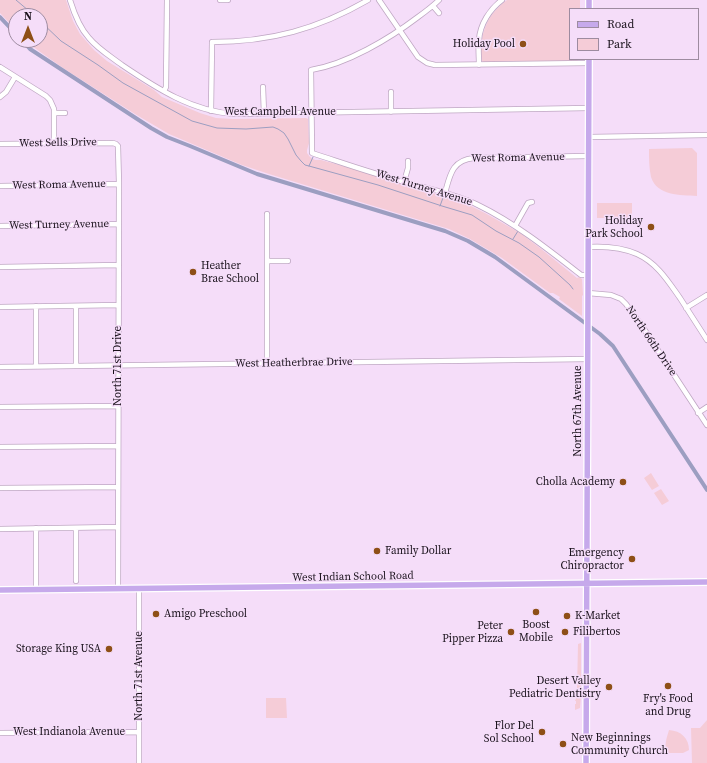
<!DOCTYPE html>
<style>
body{margin:0}
#map{position:relative;width:707px;height:763px;overflow:hidden;background:#f5ddf9;font-family:"Source Serif 4",serif}
canvas{display:block}
.legend{position:absolute;left:569px;top:8px;width:130px;height:52px;box-sizing:border-box;background:#f5ddf9;border:1px solid #9d8ba0;margin:0;padding:5px 7px;list-style:none;font-size:12px;color:#19111b}
.legend li{display:flex;align-items:center;gap:8px;height:20px}
.legend b{width:20px;border:1px solid #9d8ba0}
.north{position:absolute;left:8px;top:8px;width:40px;height:40px;box-sizing:border-box;background:#f5ddf9;border:1px solid #9d8ba0;border-radius:50%;rotate:0deg;font-size:11px;font-weight:700;line-height:16px;text-align:center;color:#19111b}
.north::after{content:'';display:block;margin:auto;width:14px;height:18px;background:#8e4f17;clip-path:polygon(50% 0,100% 100%,50% 72%,0 100%)}
</style>
<div id="map">
<canvas width="707" height="763"></canvas>
<ul class="legend">
<li><b style="height:5px;background:#c6a9eb"></b>Road</li>
<li><b style="height:11px;background:#f5ccd7"></b>Park</li>
</ul>
<div class="north">N</div>
</div>
<script>
const g = document.querySelector('canvas').getContext('2d');
g.lineJoin = 'round';
function fillPath(path, color) {
  g.fillStyle = color;
  g.fill(path, 'evenodd');
}
function strokePath(path, color, width, dash) {
  g.strokeStyle = color;
  g.lineWidth = width;
  g.lineCap = dash ? 'butt' : 'round';
  g.setLineDash(dash || []);
  g.stroke(path);
}
function write(font, color, halo, rows, align = 'center') {
  g.font = font + ' "Source Serif 4",serif';
  g.lineWidth = 3;
  g.setLineDash([]);
  g.textBaseline = 'middle';
  g.strokeStyle = halo;
  g.fillStyle = color;
  for (const [text, x, y, turn = 0] of rows) {
    g.save();
    g.translate(x, y);
    g.rotate((+turn || 0) * Math.PI / 180);
    g.textAlign = isNaN(turn) ? turn : align;
    if (halo) g.strokeText(text, 0, 0);
    g.fillText(text, 0, 0);
    g.restore();
  }
}
fillPath(new Path2D(`
 M0 0H66L73 21 80 34 94 50 107 61 154 90 162 97 200 113 216 118 233 119 306 118 308 119V122L309 143 307 150V153L310 157 315 160H321L354 169 453 199 471 206 485 213 520 233 540 248 577 278 579 277 582 279 583 295 582 296V316L559 299 560 297 553 293H550L502 258 470 239 449 229 269 174 242 165 169 134 135 114 63 68 29 44 25 40H40V16H16V30L0 13Z
 M507 0H580V9H570V59H580L577 61 485 63 482 61C481 57 481 53 481 48 482 28 490 12 507 0Z
 M692 148 697 153V196C680 195 657 196 651 177 649 168 649 158 649 149Z
 M597 203H632V218H597Z
 M651 473 659 486 652 490 644 478Z
 M661 489 669 501 662 505 654 493Z
 M581 643V691L577 690 578 644Z
 M577 696H581L580 708 575 710V704H576V701H575Z
 M266 698H286L287 718H266Z
 M707 720V763H692L691 728H700Z
 M669 730C681 731 689 738 689 750L683 753H668C663 747 667 737 669 730Z`), '#f5ccd7');
strokePath(new Path2D(`
 M16 0 35 16
 M40 21 61 41 98 65 123 83 192 121 217 128 246 129 273 127 278 129 284 133 288 139 296 155 301 161 305 165 309 166 378 185 442 206 472 215 496 231 519 243 539 257 570 285 573 289
 M309 166 313 157
 M440 206 444 195
 M513 239 518 231`), '#9c9ec1', 1);
strokePath(new Path2D(`
 M0 17 16 34
 M22 40 30 49 151 128 167 137 190 146 257 174 445 231 468 241 495 257 600 334 613 346 707 490`), '#9c9ec1', 4);
const minor = new Path2D(`
 M70 0C74 13 79 27 89 38 98 49 110 56 122 65 156 88 193 112 235 114L589 108
 M220 0H228
 M379 0 418 57 427 63 435 65 589 63
 M439 0C432 7 425 12 418 17 389 39 347 64 311 70L312 153C343 163 374 174 405 182 428 189 457 194 478 205 515 223 549 250 581 275H588
 M433 6 439 13
 M479 65C479 57 478 48 479 40 480 24 490 9 502 0
 M0 67 46 96 50 100 54 109V144
 M263 87 264 114
 M164 91 166 87 167 0
 M391 92V112
 M0 97 6 92 15 77
 M211 111 212 42C270 42 318 29 368 0
 M54 113H65
 M589 137 707 135
 M0 144 113 143 116 144 118 146 119 184 118 589
 M404 182 408 168V161
 M0 186 119 184
 M445 193C450 175 452 160 474 158L588 156
 M0 226 119 224
 M515 226 528 203 532 202
 M588 247C605 246 621 247 637 254 657 263 668 281 680 298 689 312 698 326 707 340
 M267 261H288
 M0 267 119 265
 M588 293 611 295 621 299 626 304 642 326 707 425
 M0 307 118 305
 M686 308 707 295
 M267 363V214
 M36 366V306
 M76 366V306
 M0 367 588 359
 M0 407 118 406
 M698 413 707 407
 M0 447 118 446
 M0 488 118 487
 M36 528V590
 M76 528V581
 M0 529 118 527
 M0 733 139 732
 M139 763V589`);
const major = new Path2D(`
 M589 9V0
 M0 590 707 582
 M586 763 589 59`);
strokePath(minor, '#bfa7c3', 6);
strokePath(major, '#fff', 8);
strokePath(minor, '#fff', 4.5);
strokePath(major, '#c6a9eb', 5.5);
for (const [x, y, r, color] of [
 [523,44,4,"#8e4f17"],
 [651,227,4,"#8e4f17"],
 [193,272,4,"#8e4f17"],
 [623,482,4,"#8e4f17"],
 [377,551,4,"#8e4f17"],
 [632,559,4,"#8e4f17"],
 [536,612,4,"#8e4f17"],
 [156,614,4,"#8e4f17"],
 [567,616,4,"#8e4f17"],
 [511,632,4,"#8e4f17"],
 [565,632,4,"#8e4f17"],
 [109,649,4,"#8e4f17"],
 [668,686,4,"#8e4f17"],
 [609,687,4,"#8e4f17"],
 [542,732,4,"#8e4f17"],
 [563,744,4,"#8e4f17"]
]) {
  const dot = new Path2D();
  dot.arc(x, y, r, 0, 2 * Math.PI);
  g.fillStyle = color;
  g.fill(dot);
  strokePath(dot, '#f5ddf9', 1.5);
}
write('11px', '#19111b', '#f5ddf9', [
 ["Holiday Pool",515,44],
 ["Holiday",643,221],
 ["Park School",643,234],
 ["Heather",201,266,"left"],
 ["Brae School",201,279,"left"],
 ["Cholla Academy",615,482],
 ["Family Dollar",385,551,"left"],
 ["Emergency",624,553],
 ["Chiropractor",624,566],
 ["Amigo Preschool",164,614,"left"],
 ["K-Market",575,616,"left"],
 ["Boost",536,625,"center"],
 ["Mobile",536,638,"center"],
 ["Peter",503,626],
 ["Pipper Pizza",503,639],
 ["Filibertos",573,632,"left"],
 ["Storage King USA",101,649],
 ["Desert Valley",601,681],
 ["Pediatric Dentistry",601,694],
 ["Fry's Food",668,699,"center"],
 ["and Drug",668,712,"center"],
 ["Flor Del",534,726],
 ["Sol School",534,739],
 ["New Beginnings",571,738,"left"],
 ["Community Church",571,751,"left"]
], 'right');
write('11px', '#19111b', '#f5ddf9', [
 ["West Campbell Avenue",280,112],
 ["West Sells Drive",58,143,-1],
 ["West Roma Avenue",518,158,-1],
 ["West Roma Avenue",59,185,-1],
 ["West Turney Avenue",424,188,17],
 ["West Turney Avenue",59,225,-1],
 ["North 66th Drive",651,341,56],
 ["West Heatherbrae Drive",294,363,-1],
 ["North 71st Drive",118,366,-90],
 ["North 67th Avenue",578,411,-90],
 ["West Indian School Road",353,577,-1],
 ["North 71st Avenue",139,676,-90],
 ["West Indianola Avenue",69,732]
]);
</script>
